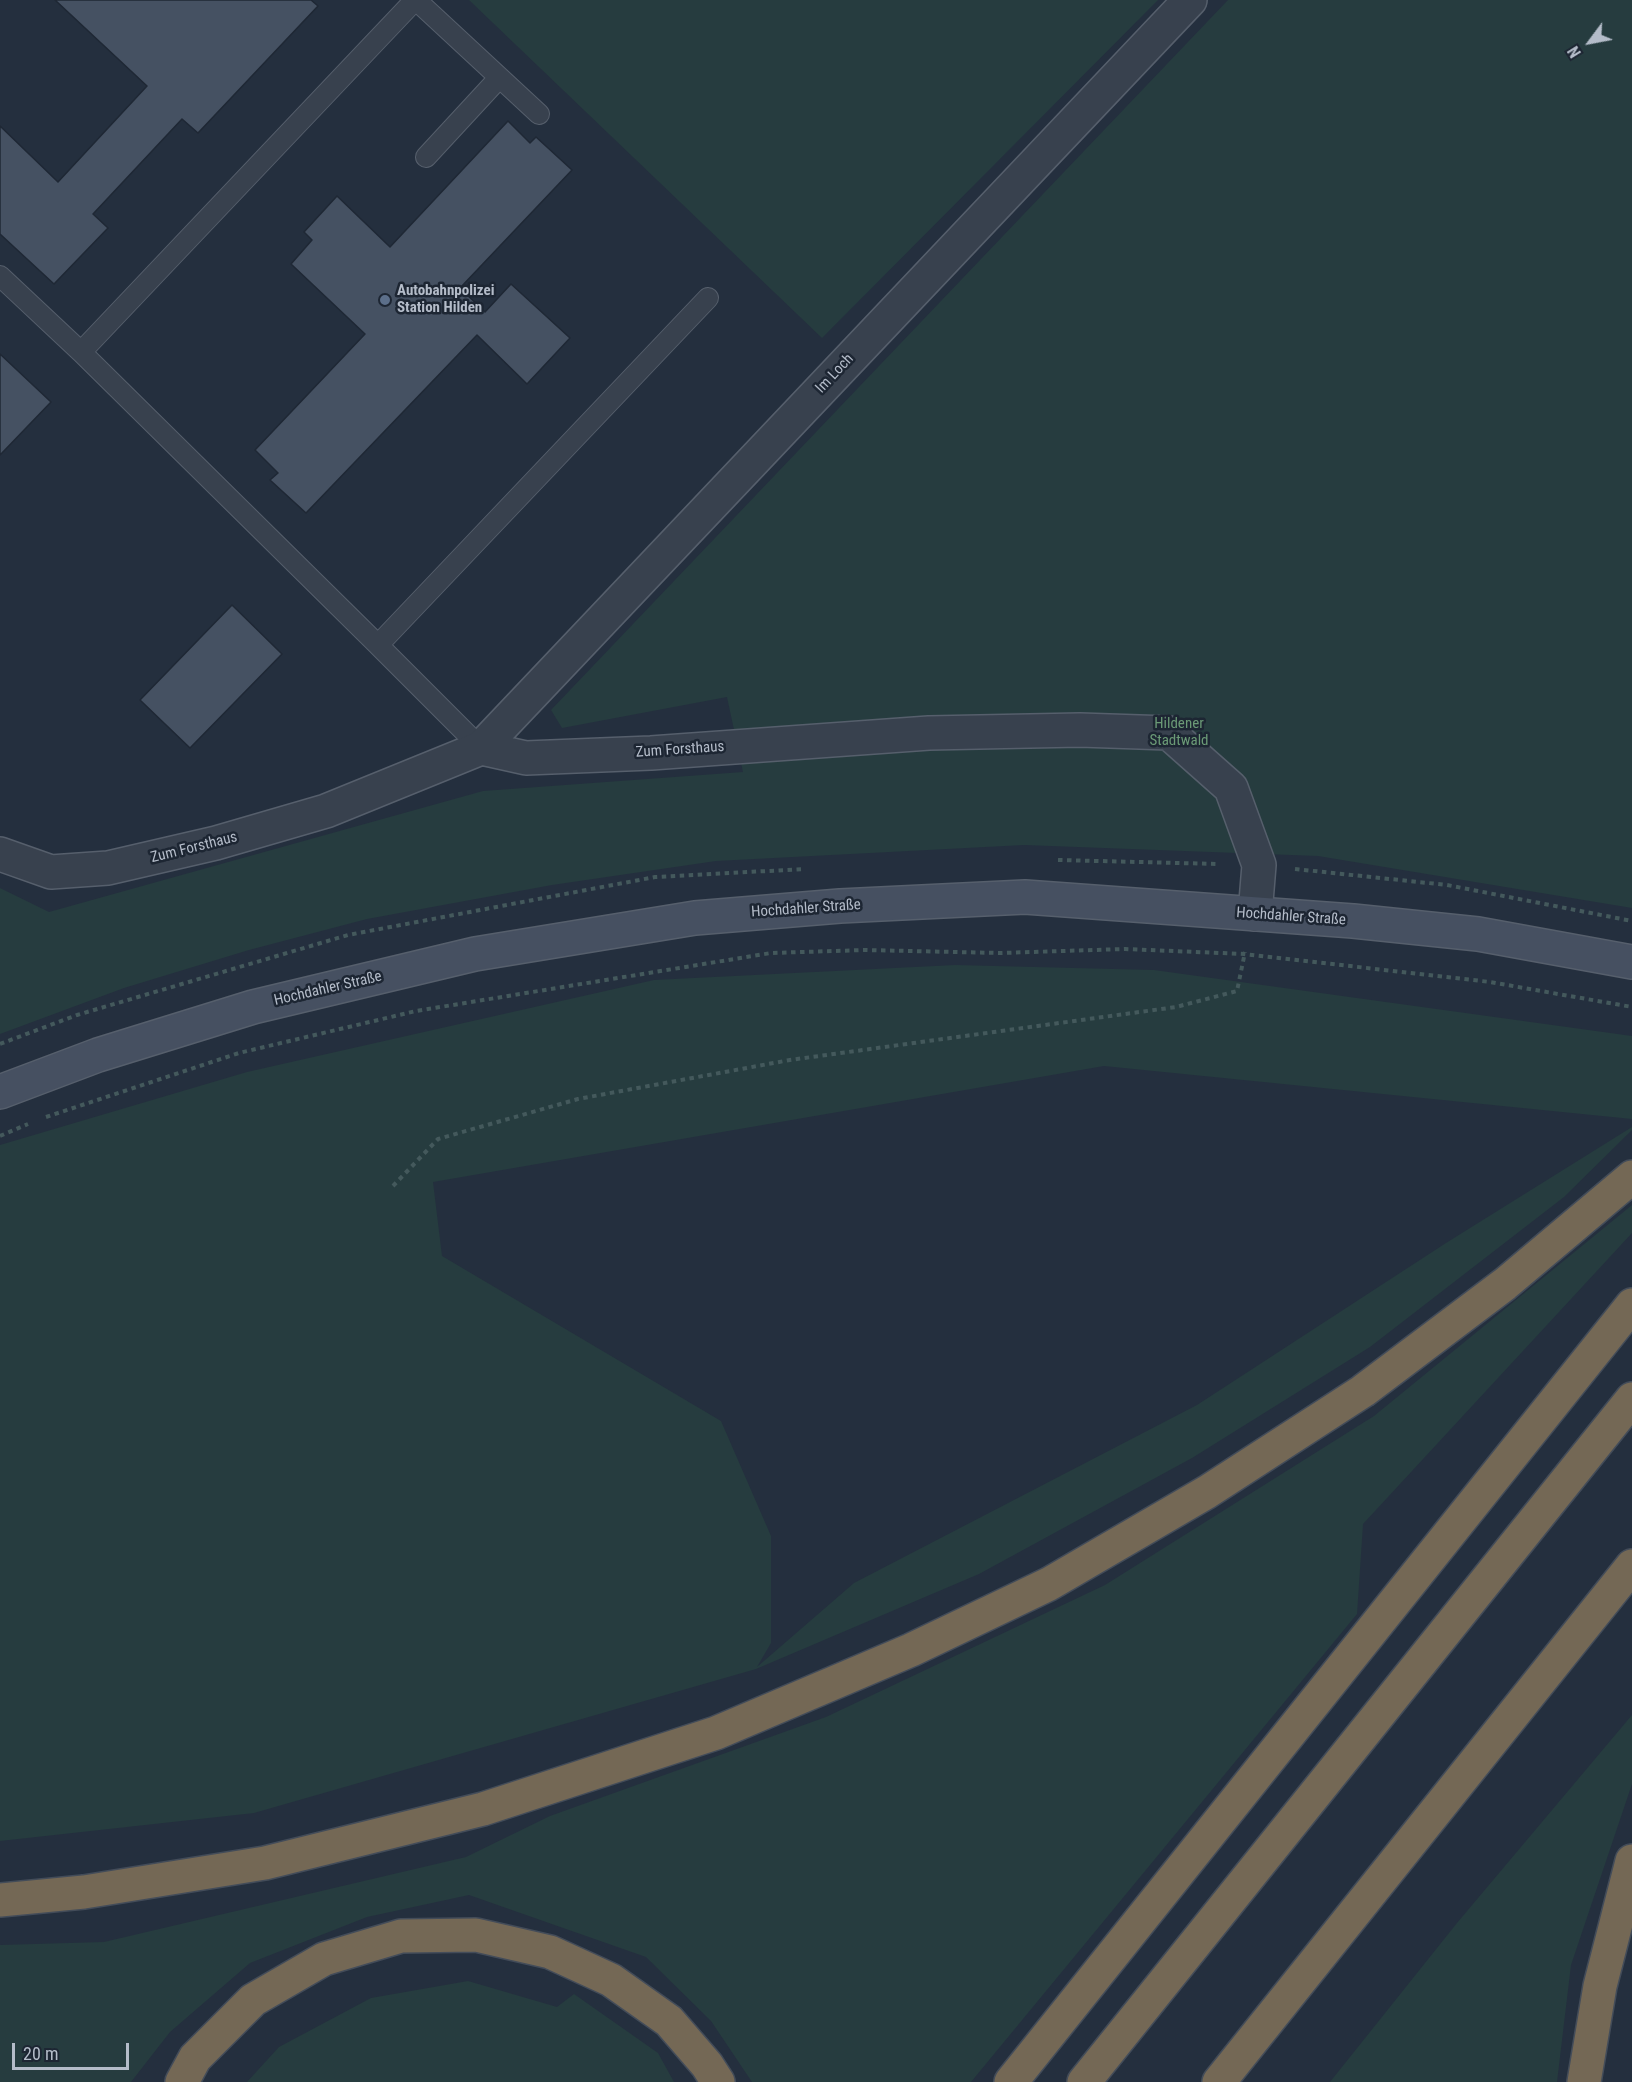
<!DOCTYPE html>
<meta charset="utf-8">
<style>
body{margin:0}
#map{position:relative;width:1632px;height:2082px;overflow:hidden;background:#242f3e;font-family:"Roboto Condensed",sans-serif}
canvas{display:block}
.north{position:absolute;left:1560px;top:12px;width:60px;height:60px;-webkit-text-stroke:4px #1d2633;paint-order:stroke;rotate:238deg;font-size:16px;font-weight:700;line-height:24px;text-align:center;color:#b4bcc9}
.north::after{content:'';display:block;margin:auto;width:21px;height:27px;background:#b4bcc9;clip-path:polygon(50% 0,100% 100%,50% 72%,0 100%)}
.scale{position:absolute;left:12px;top:2043px;width:117px;height:27px;box-sizing:border-box;border:3px solid #b4bcc9;border-top:0;padding-left:8px;font-size:18px;line-height:21px;white-space:nowrap;color:#b4bcc9;-webkit-text-stroke:4px #1d2633;paint-order:stroke}
</style>
<div id="map">
<canvas width="1632" height="2082"></canvas>
<div class="north">N</div>
<div class="scale">20 m</div>
</div>
<script>
const g = document.querySelector('canvas').getContext('2d');
g.lineJoin = 'round';
function fillPath(path, color) {
  g.fillStyle = color;
  g.fill(path, 'evenodd');
}
function strokePath(path, color, width, dash) {
  g.strokeStyle = color;
  g.lineWidth = width;
  g.lineCap = dash ? 'butt' : 'round';
  g.setLineDash(dash || []);
  g.stroke(path);
}
function write(font, color, halo, rows, align = 'center') {
  g.font = font + ' "Roboto Condensed",sans-serif';
  g.lineWidth = 5;
  g.setLineDash([]);
  g.textBaseline = 'middle';
  g.strokeStyle = halo;
  g.fillStyle = color;
  for (const [text, x, y, turn = 0] of rows) {
    g.save();
    g.translate(x, y);
    g.rotate((+turn || 0) * Math.PI / 180);
    g.textAlign = isNaN(turn) ? turn : align;
    if (halo) g.strokeText(text, 0, 0);
    g.fillText(text, 0, 0);
    g.restore();
  }
}
fillPath(new Path2D(`
 M469 0H1158L822 338Z
 M1228 0H1632V908L1318 856 1024 845 716 861 552 885 367 919 249 950 124 988 0 1034V888L49 912 483 791 743 772 727 697 562 728 551 710Z
 M955 965 1154 970 1632 1036V1119L1104 1066 433 1182 442 1256 721 1421 771 1536V1643L757 1667 854 1583 1197 1405 1446 1243 1632 1127V1130L1564 1197 1370 1347 1192 1458 979 1574 756 1669 254 1813 0 1841V1145L247 1072 654 980Z
 M1632 1205V1233L1363 1524 1357 1614 971 2082H752L711 2021 646 1957 469 1895 367 1917 250 1963 170 2032 131 2082H0V1945L104 1942 466 1857 550 1816 826 1717 1105 1585 1374 1416Z
 M1632 1715V1784L1571 1965 1557 2082H1330L1457 1923Z
 M468 1981 557 2007 574 1994 658 2053 674 2082H247L279 2047 371 1998Z`), '#263c3f');
const building = new Path2D(`
 M55 0H311L318 6 198 133 182 119 93 214 108 228 54 284 0 234V126L58 182 147 86Z
 M508 121 530 143 536 137 572 170 460 288 485 312 511 284 570 338 527 384 477 335 306 513 270 480 278 473 255 450 365 334 291 264 312 240 304 232 337 196 390 247Z
 M0 354 51 402 0 455Z
 M232 605 282 654 190 748 140 700Z`);
fillPath(building, '#455162');
strokePath(building, '#1f2835', 1.5);
const service = new Path2D(`
 M416 0 539 114
 M426 157 499 78
 M0 276 81 352
 M378 645 81 352 415 0
 M481 748 378 645 708 298`);
const minor = new Path2D(`
 M481 748 1190 0
 M0 854 51 872 108 868 216 843 326 811 481 748 526 758 651 753 929 733 1080 730 1169 733 1231 788 1259 865 1255 914`);
const secondary = new Path2D(`
 M0 1092 98 1055 253 1007 475 954 695 918 840 906 1025 897 1353 921 1478 934 1632 962`);
const motorway = new Path2D(`
 M0 1900 84 1892 265 1863 483 1809 716 1733 911 1650 1049 1584 1207 1492 1363 1391 1505 1284 1632 1177
 M182 2082 195 2058 253 2000 324 1959 401 1936 476 1935 550 1952 611 1980 669 2021 707 2065 718 2082
 M1011 2082 1632 1305
 M1084 2082 1632 1399
 M1219 2082 1632 1566
 M1584 2082 1600 1986 1632 1861`);
strokePath(service, '#565f6c', 22);
strokePath(minor, '#565f6c', 36);
strokePath(secondary, '#565f6c', 36);
strokePath(motorway, '#434c59', 36);
strokePath(new Path2D(`
 M1058 860 1219 864
 M1295 869 1447 885 1632 921
 M0 1044 77 1015 348 935 655 877 805 869
 M46 1117 239 1053 416 1011 771 953 865 950 1000 953 1125 949 1244 954 1490 982 1632 1007
 M0 1136 28 1124
 M393 1186 438 1139 578 1099 790 1060 1176 1007 1237 991 1245 952`), '#44595c', 4, [4.5, 4.5]);
strokePath(service, '#38414e', 20);
strokePath(minor, '#38414e', 33);
strokePath(secondary, '#465061', 33);
strokePath(motorway, '#746855', 33);
for (const [x, y, r, color] of [
 [385,300,6,"#5c6f8a"]
]) {
  const dot = new Path2D();
  dot.arc(x, y, r, 0, 2 * Math.PI);
  g.fillStyle = color;
  g.fill(dot);
  strokePath(dot, '#1d2633', 2);
}
write('bold 15px', '#b4bcc9', '#1d2633', [
 ["Autobahnpolizei",397,291],
 ["Station Hilden",397,308]
], 'left');
write('15px', '#b4bcc9', '#1d2633', [
 ["Im Loch",835,374,-47],
 ["Zum Forsthaus",680,750,-4],
 ["Zum Forsthaus",194,848,-14],
 ["Hochdahler Straße",806,909,-4],
 ["Hochdahler Straße",1291,917,4],
 ["Hochdahler Straße",328,989,-13]
]);
write('15px', '#6b9a76', '#1d2633', [
 ["Hildener",1179,724],
 ["Stadtwald",1179,741]
]);
</script>
